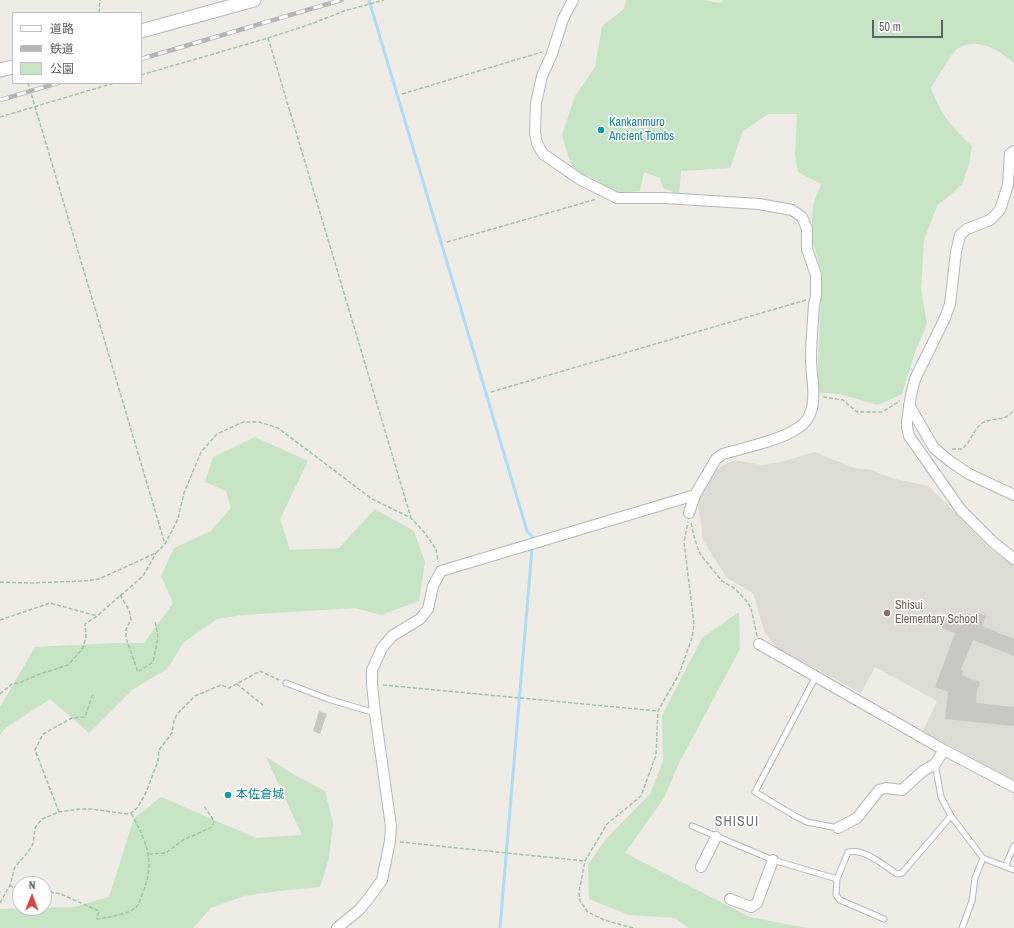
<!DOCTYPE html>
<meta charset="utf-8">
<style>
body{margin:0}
#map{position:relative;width:1014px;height:928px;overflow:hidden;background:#efece6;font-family:"Archivo Narrow","Noto Sans JP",sans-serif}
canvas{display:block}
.legend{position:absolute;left:12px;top:12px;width:130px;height:72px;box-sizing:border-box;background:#fff;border:1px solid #bfc0c1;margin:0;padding:5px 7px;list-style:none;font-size:12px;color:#5e6265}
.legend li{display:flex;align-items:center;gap:8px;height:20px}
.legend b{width:20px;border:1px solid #bfc0c1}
.north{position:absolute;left:12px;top:876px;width:40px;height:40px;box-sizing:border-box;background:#fff;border:1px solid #bfc0c1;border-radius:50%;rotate:1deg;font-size:11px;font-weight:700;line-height:16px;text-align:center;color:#5e6265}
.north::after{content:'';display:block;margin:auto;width:14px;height:18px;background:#d94442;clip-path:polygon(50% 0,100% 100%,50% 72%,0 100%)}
.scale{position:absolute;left:872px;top:20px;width:71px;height:18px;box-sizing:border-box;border:2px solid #5e6265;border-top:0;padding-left:5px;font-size:12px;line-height:14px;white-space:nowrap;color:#5e6265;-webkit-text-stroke:3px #fff;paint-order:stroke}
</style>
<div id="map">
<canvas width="1014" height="928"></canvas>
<ul class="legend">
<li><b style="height:5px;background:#fff"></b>道路</li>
<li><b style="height:5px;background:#b4b5b5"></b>鉄道</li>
<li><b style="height:11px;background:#c7e4c5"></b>公園</li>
</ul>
<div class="north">N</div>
<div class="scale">50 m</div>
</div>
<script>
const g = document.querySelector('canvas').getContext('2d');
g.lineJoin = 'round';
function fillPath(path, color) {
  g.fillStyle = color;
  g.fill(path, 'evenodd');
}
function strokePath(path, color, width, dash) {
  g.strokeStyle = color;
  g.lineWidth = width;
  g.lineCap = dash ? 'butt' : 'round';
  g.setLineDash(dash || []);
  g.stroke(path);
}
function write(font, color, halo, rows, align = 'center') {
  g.font = font + ' "Archivo Narrow","Noto Sans JP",sans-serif';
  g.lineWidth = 3;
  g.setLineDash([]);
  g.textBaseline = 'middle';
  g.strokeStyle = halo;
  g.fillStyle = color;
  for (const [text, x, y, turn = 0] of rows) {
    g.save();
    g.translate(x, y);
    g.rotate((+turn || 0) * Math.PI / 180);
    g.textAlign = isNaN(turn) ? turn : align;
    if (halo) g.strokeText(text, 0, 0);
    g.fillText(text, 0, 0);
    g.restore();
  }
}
fillPath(new Path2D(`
 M815 452 829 458 855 468 871 470 895 479 928 486 947 504 990 549 1014 566V781L923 731 937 701 875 667 861 693 778 649 765 633 753 593 727 578 709 550 702 537V528L698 506 701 492 713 472 724 465 735 460 762 465 781 462Z`), '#dedbd5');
fillPath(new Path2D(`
 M626 0H703L720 3 724 0H1014V63C998 50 977 36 957 49 951 53 936 81 931 88 941 115 952 127 972 146L969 164 962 185 937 206 924 240 921 289 927 324 915 352 902 394 878 405 839 394 822 393 817 390 822 274 811 236 813 205 821 184 798 172 795 155 797 114H768L743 131 730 168 681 171 679 194 663 188 660 178 644 172 640 191 624 193 612 191 593 178 575 172 568 156 562 135 575 96 595 67 602 26 624 9Z
 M255 437 308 461 280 519 290 550 339 548 375 509 414 531 425 562 419 601 381 615 355 608 242 615 217 619 184 642 167 669 132 690 89 733 50 699 4 729 0 735V707L35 647 115 643H144L173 603 161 576 174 548 211 531 231 508 226 491 205 482 213 457Z
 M739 612 740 649 678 765 664 798 625 853 750 917 807 928H689L675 918 629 915 589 899 588 864 606 839 650 794 663 761 662 716 702 638Z
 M266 757 293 774 325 791 333 823 329 858 320 887 279 891 244 896 211 908 193 928H0V909L74 907 109 897 134 818 161 797 256 838 302 835Z`), '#c7e4c5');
strokePath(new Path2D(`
 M369 0 527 531 533 537 500 928`), '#aedcf7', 3);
fillPath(new Path2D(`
 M975 612 986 616 982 626 1014 639V656L973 640 961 669 963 671 962 675 973 680 979 681 980 684 977 689 976 703 1014 707V726L945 719 948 692 935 687 955 633 942 628 948 613 971 622Z
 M319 711 327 714 320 734 313 731Z`), '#cac7c3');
const service = new Path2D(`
 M816 676 755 792 795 816 807 822 838 828
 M286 683 328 699 375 713
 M935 764 941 797 951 816 983 858 975 878 972 901 962 928
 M692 826 773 860 837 879
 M983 858 1014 870
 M1005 867 1014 846
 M884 919 840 900 836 895 837 879 848 852C865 848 883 865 897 874L902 873 951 816`);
const minor = new Path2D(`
 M573 0 563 19 552 54 542 76 536 103 535 133 537 143 543 154 581 180 617 198H665L759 204 792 210 802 217 807 229V249L816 275V297L814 304C813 322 811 341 811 359 811 375 816 392 812 408 810 416 805 424 798 428 779 441 746 447 723 454L716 459 695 495 689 513
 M1014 151 1010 154 1008 185 1000 210 990 220 967 229 960 235 956 252 950 304 945 318 915 379 911 395 907 421V427L909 436 961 510 993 542 1014 559
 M909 405 934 448 951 462 969 474 1014 495
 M759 644 944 750 1014 787
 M838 828 857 818 879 790 886 788 902 790 923 771 935 764 944 750
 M701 867 716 837
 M730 899 751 907 757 903 773 860
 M337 928 359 910 369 898 382 880 390 841 391 826 375 713 372 684V670L382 648 392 636 420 619 428 609 433 586 441 571 695 495`);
const tertiary = new Path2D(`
 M141 31 254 0
 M0 70 13 67`);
strokePath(service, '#b3b6ba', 7);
strokePath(minor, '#b3b6ba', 12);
strokePath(tertiary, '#b3b6ba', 15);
strokePath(new Path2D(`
 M99 13 100 0
 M268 38 411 518
 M141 75 268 38 314 23 344 11 384 0
 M28 83 165 544
 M402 94 542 52
 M0 117 114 83
 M447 242 597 199
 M491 392 806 300
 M823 397 843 400 857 412H882L900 401
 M952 449H962C970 443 973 431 981 424 992 416 1007 423 1014 409
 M691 523 695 540 700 554 722 581 734 588 745 599 751 608 757 636
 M0 582 28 583 84 581 99 579 156 553 165 544 178 519 184 493 201 452 217 434 243 422H259L278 428 372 499 411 518 424 532 436 549 438 562
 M120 595 129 610 131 620 126 629V638L138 672 153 662 158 638 155 620
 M0 620 50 603 97 616
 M237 684 264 706
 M383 685 658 711
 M0 694 12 684 19 683 37 675 68 665 83 648 86 637 85 624 97 616 143 576 156 553
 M59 812 35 750 43 734 72 718 85 717 93 694
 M400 842 585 861
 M149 854 166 853 183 840 212 827 214 821 204 806
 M10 885 15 889H20
 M44 891 61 894 99 911 97 919C107 917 130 915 137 906 140 903 141 896 143 892 156 861 146 841 131 813
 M0 903 10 885 15 867 28 852 33 844 35 828 42 819 59 812 79 809H91L127 814 131 813 137 808 145 795 158 761 159 750 172 733 174 721 177 714 195 696 221 685 229 688 260 671 279 680
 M633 928 604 920 588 912 580 901 579 892 585 861 607 824 641 796 656 755 658 711 679 674 692 638 694 624 684 542 688 522`), '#9fc4a7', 1.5, [4, 2]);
strokePath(service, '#fff', 5);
strokePath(minor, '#fff', 10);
strokePath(tertiary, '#fff', 13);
const rail = new Path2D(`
 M141 59 341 0
 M0 100 58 83`);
strokePath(rail, '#b4b5b5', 4.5);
strokePath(rail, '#fff', 3, [9]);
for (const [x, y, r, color] of [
 [601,130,4,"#0f9aa8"],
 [887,613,4,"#8d6e63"],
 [228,795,4,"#0f9aa8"]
]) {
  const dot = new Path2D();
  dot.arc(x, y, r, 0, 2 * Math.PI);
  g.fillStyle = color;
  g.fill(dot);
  strokePath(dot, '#fff', 1.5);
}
write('12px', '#0d838f', '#fff', [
 ["Kankanmuro",609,123],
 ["Ancient Tombs",609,137],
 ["本佐倉城",236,795]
], 'left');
write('12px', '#785e54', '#fff', [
 ["Shisui",895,606],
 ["Elementary School",895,620]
], 'left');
g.letterSpacing = '1px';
write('14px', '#6f7377', '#fff', [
 ["SHISUI",737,822]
]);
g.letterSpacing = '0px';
</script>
